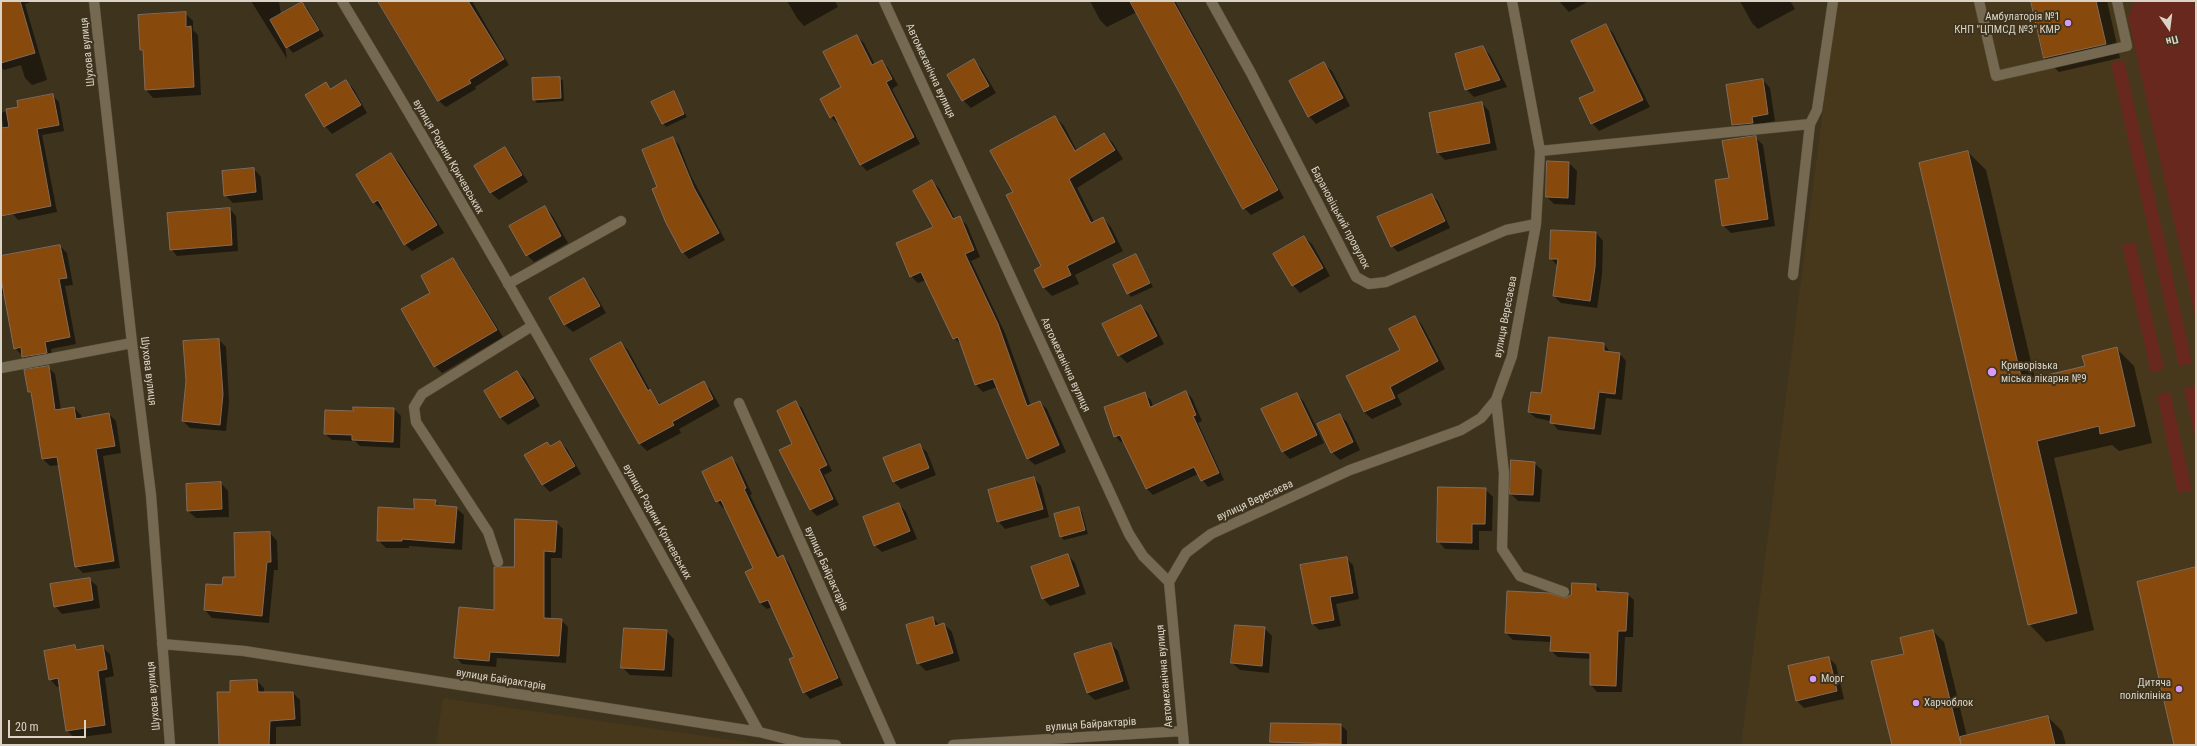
<!DOCTYPE html>
<meta charset="utf-8">
<style>
body{margin:0}
#map{position:relative;width:2197px;height:746px;overflow:hidden;background:#3e331d;font-family:"Roboto Condensed",sans-serif}
canvas{display:block}
.frame{position:absolute;inset:0;border:2px solid #dad3c6;pointer-events:none}
.north{position:absolute;left:2149px;top:8px;width:40px;height:40px;-webkit-text-stroke:3px #3e331d;paint-order:stroke;rotate:166deg;font-size:11px;font-weight:700;line-height:16px;text-align:center;color:#dad3c6}
.north::after{content:'';display:block;margin:auto;width:14px;height:18px;background:#dad3c6;clip-path:polygon(50% 0,100% 100%,50% 72%,0 100%)}
.scale{position:absolute;left:8px;top:720px;width:78px;height:18px;box-sizing:border-box;border:2px solid #dad3c6;border-top:0;padding-left:5px;font-size:12px;line-height:14px;white-space:nowrap;color:#dad3c6;-webkit-text-stroke:3px #3e331d;paint-order:stroke}
</style>
<div id="map">
<canvas width="2197" height="746"></canvas>
<div class="frame"></div>
<div class="north">Пн</div>
<div class="scale">20 m</div>
</div>
<script>
const g = document.querySelector('canvas').getContext('2d');
g.lineJoin = 'round';
function fillPath(path, color) {
  g.fillStyle = color;
  g.fill(path, 'evenodd');
}
function strokePath(path, color, width, dash) {
  g.strokeStyle = color;
  g.lineWidth = width;
  g.lineCap = dash ? 'butt' : 'round';
  g.setLineDash(dash || []);
  g.stroke(path);
}
function write(font, color, halo, rows, align = 'center') {
  g.font = font + ' "Roboto Condensed",sans-serif';
  g.lineWidth = 4;
  g.setLineDash([]);
  g.textBaseline = 'middle';
  g.strokeStyle = halo;
  g.fillStyle = color;
  for (const [text, x, y, turn = 0] of rows) {
    g.save();
    g.translate(x, y);
    g.rotate((+turn || 0) * Math.PI / 180);
    g.textAlign = isNaN(turn) ? turn : align;
    if (halo) g.strokeText(text, 0, 0);
    g.fillText(text, 0, 0);
    g.restore();
  }
}
fillPath(new Path2D(`
 M1837 1H2196V745H1741Z
 M443 698 766 745H436Z`), '#47381b');
fillPath(new Path2D(`
 M2135 1H2193L2196 14V319L2128 17Z
 M2124 60 2192 363 2179 366 2111 63Z
 M2135 242 2164 369 2151 373 2122 245Z
 M2196 386V441L2184 388Z
 M2170 392 2192 490 2178 493 2157 395Z`), '#69281e');
fillPath(new Path2D(`
 M1 1H33L25 4 47 80 32 85 25 78 21 65 4 70 1 67Z
 M251 1H279L281 15 302 3 307 8 324 36 293 53 285 44 287 59Z
 M379 1H472L509 65 475 87 476 89 446 107 439 101 408 47 402 41Z
 M787 1H835L838 7 804 26 797 18Z
 M1090 1H1175L1284 198 1251 215 1244 208 1137 12 1107 27 1100 20Z
 M1559 1H1589L1569 12Z
 M1740 1H1790L1795 9 1758 29 1752 23Z
 M2032 1H2107L2120 58 2059 72 2044 58Z
 M185 13 193 21V30L198 35 201 95 153 98 146 90 144 52 141 50Z
 M1605 25 1613 33 1650 107 1599 131 1592 123Z
 M857 36 864 43 875 65 882 61 888 68 898 85 892 89 920 144 867 171 860 164 839 123H837L831 117 842 87Z
 M1483 47 1490 55 1507 87 1474 97 1466 89Z
 M974 61 981 68 996 93 971 108 963 100 949 75Z
 M1324 64 1332 71 1350 106 1316 124 1309 116Z
 M559 78 563 81 564 101 537 103 534 99Z
 M1763 80 1770 88 1775 121 1759 124 1760 130 1740 132 1733 125Z
 M345 81 353 88 367 113 332 134 325 126 326 84 331 89Z
 M673 92 687 117 666 127 663 123Z
 M52 95 59 102 64 131 42 135 57 212 18 220 13 214 1 217V183L13 180 1 113Z
 M1482 103 1489 111 1497 150 1445 160 1438 153Z
 M1055 117 1064 126 1077 151 1104 134 1113 143 1123 159 1077 188 1094 222 1103 218 1111 227 1123 251 1075 275 1079 284 1052 296 1044 288 1036 270 1043 267 1014 193Z
 M1755 137 1763 145 1775 226 1731 233 1723 225 1730 179Z
 M673 138 679 145 691 176 725 240 689 259 683 252 659 187Z
 M505 148 512 156 528 182 499 200 491 193 476 166Z
 M1968 152 1986 170 2035 379 2086 367 2117 349 2134 366 2152 443 2119 451 2112 445 2054 458 2094 630 2046 642 2029 624Z
 M391 155 399 162 444 233 412 251 405 244 384 208 381 210 374 202Z
 M1548 162 1569 163 1577 171 1575 205 1554 204 1547 197Z
 M254 169 261 177 263 200 233 203 225 195Z
 M931 181 939 188 955 219 959 218 967 225 980 257 971 261 1005 333 1031 406 1040 402 1047 409 1066 452 1035 465 1027 458 997 387 983 392 976 385 962 345 954 338 926 280 918 283 911 276 935 228Z
 M1432 195 1438 201 1450 228 1398 252 1392 246Z
 M545 207 552 215 568 243 534 262 527 255Z
 M230 209 236 216 238 251 177 256 171 249 168 214Z
 M1596 233 1603 241 1602 275 1597 308 1561 303 1554 296 1558 266 1551 259Z
 M1304 237 1312 244 1330 276 1300 293 1293 285Z
 M60 246 67 253 73 285 65 286 76 344 51 349 53 359 30 364 15 348 5 293 1 294V260Z
 M1136 255 1153 287 1131 297 1128 293Z
 M453 259 459 266 503 337 442 373 435 366Z
 M584 279 591 287 606 313 573 332 565 325 550 298Z
 M1141 306 1148 313 1164 344 1127 363 1119 355Z
 M1415 317 1422 325 1445 369 1397 395 1402 405 1372 419 1364 412 1402 350Z
 M219 340 226 347 229 402 226 431 190 428 183 421 187 381 184 342Z
 M621 343 628 350 651 392 661 405 703 382 710 389 720 406 679 429 681 433 647 451 640 444 592 359Z
 M1604 344 1611 353 1620 354 1626 361 1622 400 1606 398 1601 435 1558 430 1551 421 1536 418 1529 412 1542 394Z
 M48 367 55 374 61 410 74 408 81 415 82 419 109 414 116 421 121 453 103 456 120 568 83 573 76 566 59 465 50 466 43 459 33 396 29 392Z
 M517 372 525 379 540 406 508 425 501 418 485 391Z
 M1186 392 1192 398 1202 421 1198 423 1224 480 1208 487 1198 474 1153 495 1147 489 1124 441 1121 442 1115 436 1144 394 1151 400 1153 406Z
 M1297 394 1304 402 1324 443 1290 459 1283 452 1263 410Z
 M796 403 802 408 832 471 824 475 839 505 817 516 811 510 780 450 794 444Z
 M354 408 394 409 401 416 400 448 360 446 355 441 332 440 325 434 354 412Z
 M1340 415 1347 422 1360 450 1340 460 1332 452Z
 M560 442 567 449 581 474 550 492 543 485 526 456 547 443 551 447Z
 M919 445 927 452 936 475 901 489 894 482 885 459Z
 M732 458 738 465 752 494 750 495 780 558 783 556 789 563 843 685 810 699 804 692 795 658 772 607 767 609 760 603 747 573 755 569 725 507 723 508 717 501Z
 M1534 463 1542 470 1540 502 1518 501 1511 494Z
 M1034 478 1041 486 1049 517 1005 529 998 521Z
 M221 483 228 491 229 517 196 518 188 511Z
 M1485 489 1493 497 1492 531H1479V550L1445 549 1438 541Z
 M435 501 441 507 456 508 464 515 462 550 409 546V548H386L378 540 414 510Z
 M899 504 906 512 917 539 882 552 874 545Z
 M1078 508 1082 512 1088 534 1064 540 1061 537Z
 M556 522 563 529 562 558H551V619L561 620 568 627 566 663 497 658 496 667 462 664 456 657 495 611 515 568Z
 M270 533 277 541 278 570H274L269 623 212 618 205 610 223 586 236 579Z
 M1068 555 1075 563 1086 594 1050 606 1043 598Z
 M1346 558 1353 565 1359 599 1336 604 1341 626 1319 630 1312 623Z
 M89 579 97 586 100 608 62 614 55 606Z
 M1596 585 1602 592 1627 594 1634 600 1633 637H1625L1622 692H1597L1591 685V659L1558 657 1551 651V642L1513 640 1506 633 1565 600Z
 M933 618 940 626 944 624 952 632 960 661 926 671 918 663Z
 M1264 628 1272 636 1269 673 1240 670 1232 663Z
 M666 631 674 639 672 677 630 675 623 668Z
 M1933 631 1944 642 1969 745H1893L1905 654Z
 M1111 644 1118 651 1130 689 1095 700 1087 693Z
 M74 646 79 651 102 647 110 654 114 676 105 678 112 733 74 738 67 730 61 686 57 687 50 679Z
 M1829 658 1836 665 1844 699 1804 708 1797 701Z
 M257 681 264 688V693H293L300 700 301 726 276 727V745H219L218 693H231Z
 M2048 717 2062 731 2066 745H1999Z
 M1310 724 1341 725 1347 731V745H1310Z`), '#0007');
const building = new Path2D(`
 M1 1H20L35 53 1 63Z
 M378 1H468L504 59 469 80 471 83 438 101Z
 M1130 1H1173L1278 190 1243 209Z
 M2031 1H2096L2106 44 2044 58Z
 M302 2 319 30 286 48 270 20Z
 M186 12V27L191 26 194 87 145 90 143 50H140L138 15Z
 M1606 24 1643 100 1591 124 1579 98 1595 91 1571 41Z
 M857 35 872 65 882 60 892 79 886 82 914 137 860 165 834 115 830 118 820 99 841 87 823 52Z
 M1483 46 1500 80 1465 90 1455 54Z
 M974 59 989 86 962 101 947 75Z
 M1324 62 1343 98 1308 117 1289 81Z
 M560 77 561 98 533 100 532 78Z
 M1763 79 1768 114 1752 117 1753 123 1732 125 1726 85Z
 M346 80 361 105 324 127 305 95 326 82 330 89Z
 M674 91 684 114 662 124 651 102Z
 M53 94 59 125 37 129 51 206 1 216V128L9 127 6 109 18 107 17 101Z
 M1482 102 1490 143 1437 153 1429 113Z
 M1055 116 1075 151 1104 133 1115 150 1069 179 1091 223 1103 217 1115 242 1067 266 1071 275 1043 288 1034 270 1041 266 1006 195 1013 192 990 151Z
 M1756 136 1768 219 1722 226 1715 180 1729 178 1722 141Z
 M673 137 694 188 719 233 682 253 666 223 652 189 657 187 642 150Z
 M505 147 522 175 490 193 474 166Z
 M1968 151 2022 381 2085 366 2082 356 2117 347 2135 426 2100 434 2099 426 2037 441 2077 613 2028 625 1919 163Z
 M391 153 437 225 404 245 378 200 373 203 356 175Z
 M1547 161 1569 162 1568 198 1546 197Z
 M254 168 256 192 224 196 222 171Z
 M932 180 953 219 960 216 974 250 965 254 998 324 1027 406 1040 401 1059 445 1027 459 993 379 975 385 958 337 953 339 921 272 910 277 896 243 933 227 913 191Z
 M1432 194 1445 221 1391 247 1377 217Z
 M545 206 561 236 526 256 509 226Z
 M230 208 232 245 170 250 167 213Z
 M1551 230 1596 232 1595 267 1590 301 1553 296 1558 259H1550Z
 M1304 236 1323 268 1292 286 1273 254Z
 M60 245 67 278 59 279 70 337 45 342 47 353 22 357 21 347 14 349 1 278V256Z
 M1136 254 1150 283 1127 294 1113 265Z
 M453 258 497 330 434 367 401 309 430 293 421 276Z
 M584 278 600 306 564 325 549 298Z
 M1141 305 1157 336 1118 356 1102 324Z
 M1415 316 1438 361 1390 387 1395 398 1364 412 1346 376 1400 350 1389 329Z
 M1549 337 1604 343V351L1620 353 1615 394 1599 392 1594 429 1550 423 1551 415 1528 412 1531 392 1541 393Z
 M219 339 223 394 220 425 182 421 186 381 183 341Z
 M621 342 648 391 650 389 659 405 704 381 713 399 672 422 674 425 639 444 590 359Z
 M49 366 55 410 74 407 76 419 109 413 115 446 96 449 114 561 75 567 57 457 42 459 31 392H28L24 370Z
 M517 371 534 398 500 418 484 391Z
 M1186 391 1196 415 1193 416 1219 473 1201 481 1194 467 1146 489 1120 435 1114 437 1104 407 1145 392 1150 407Z
 M1297 393 1317 435 1282 452 1261 409Z
 M796 401 827 465 819 469 833 499 810 510 779 450 792 444 777 411Z
 M353 407 394 408 393 442 352 440V435L324 434 325 410 353 411Z
 M1340 414 1353 442 1331 453 1317 424Z
 M560 441 575 466 542 485 524 455 547 442 550 446Z
 M920 444 929 468 893 482 883 458Z
 M732 457 746 488 744 489 777 558 783 555 838 678 803 693 789 659 794 657 768 600 760 603 745 572 753 568 721 500 716 502 702 472Z
 M1511 460 1535 462 1533 495 1510 494Z
 M1034 477 1043 509 997 522 988 490Z
 M221 482 222 509 187 511 186 484Z
 M1438 487 1486 488 1485 524H1472V543L1437 542Z
 M414 499 436 500 435 505 457 507 454 543 402 539V541H377L378 507 414 509Z
 M899 503 910 531 874 546 863 517Z
 M1079 507 1085 530 1060 537 1054 514Z
 M515 519 557 521 555 552 544 551V618L562 619 559 656 490 652 489 661 454 658 459 607 494 610V567H514Z
 M270 532 271 562H267L262 616 204 610 206 584 222 585 223 577H235L234 533Z
 M1068 554 1079 586 1042 599 1031 567Z
 M1347 557 1353 593 1330 597 1334 620 1312 624 1300 565Z
 M2196 567V745H2174L2137 582Z
 M90 578 93 600 54 607 50 584Z
 M1572 583 1596 584V591L1628 593 1626 631H1618L1616 686 1590 685V653L1550 651 1551 636 1505 633 1507 591 1549 593 1565 598 1571 595Z
 M933 617 935 626 944 623 953 653 917 664 906 625Z
 M1235 625 1265 627 1262 666 1231 663Z
 M624 628 667 630 664 670 621 668Z
 M1933 630 1961 745H1892L1871 661 1904 654 1900 638Z
 M1111 643 1123 681 1087 693 1074 654Z
 M75 645 76 650 103 645 107 669 98 671 105 725 66 731 58 678 49 680 44 651Z
 M1829 657 1837 691 1796 701 1788 666Z
 M257 680 258 692H293L295 719 270 721 269 745H219L217 692H230V681Z
 M2048 716 2055 745H1961L1960 737Z
 M1271 723 1341 724V744L1270 742Z`);
fillPath(building, '#88490c');
strokePath(building, '#826b5b', 1);
const minor = new Path2D(`
 M94 1 132 343 151 495 170 745
 M342 1C487 241 624 486 759 732
 M884 1 1129 534 1143 556 1169 582 1184 745
 M1211 1 1251 73 1356 277 1369 284 1386 282 1506 230 1536 224
 M1979 1 1996 76 2127 46 2117 1
 M1540 151 1810 124 1817 110 1833 1
 M1793 275 1810 124
 M508 284 621 221
 M1 368 132 343
 M1496 400 1504 473 1502 549 1520 576 1564 592
 M739 403 891 745
 M498 562 488 532 416 422 414 407 422 394 532 326
 M1169 582 1186 553 1211 534 1350 470 1461 430 1481 418 1496 400 1512 356 1536 224 1540 151 1512 1
 M162 644 244 651 759 732 803 743 836 745
 M953 745 1182 731`);
strokePath(minor, '#584f3b', 11);
strokePath(minor, '#756951', 10);
for (const [x, y, r, color] of [
 [2068,23,4,"#d99af7"],
 [1992,372,5,"#d99af7"],
 [1813,679,4,"#d99af7"],
 [2179,689,4,"#d99af7"],
 [1916,703,4,"#d99af7"]
]) {
  const dot = new Path2D();
  dot.arc(x, y, r, 0, 2 * Math.PI);
  g.fillStyle = color;
  g.fill(dot);
  strokePath(dot, '#3e331d', 1.5);
}
write('11px', '#dad3c6', '#3e331d', [
 ["Амбулаторія №1",2060,17,"right"],
 ["КНП \"ЦПМСД №3\" КМР",2060,30,"right"],
 ["Криворізька",2001,366],
 ["міська лікарня №9",2001,379],
 ["Морг",1821,679],
 ["Дитяча",2171,683,"right"],
 ["поліклініка",2171,696,"right"],
 ["Харчоблок",1924,703]
], 'left');
write('11px', '#dad3c6', '#3e331d', [
 ["Шухова вулиця",88,52,-96],
 ["Автомеханічна вулиця",930,71,65],
 ["вулиця Родини Кричевських",448,157,60],
 ["Барановіцький провулок",1340,218,62],
 ["вулиця Вересаєва",1506,317,-79],
 ["Автомеханічна вулиця",1065,365,65],
 ["Шухова вулиця",148,371,83],
 ["вулиця Вересаєва",1255,501,-25],
 ["вулиця Родини Кричевських",657,522,61],
 ["вулиця Байрактарів",826,569,66],
 ["Автомеханічна вулиця",1165,676,-95],
 ["вулиця Байрактарів",501,680,9],
 ["Шухова вулиця",154,696,-95],
 ["вулиця Байрактарів",1091,725,-4]
]);
</script>
